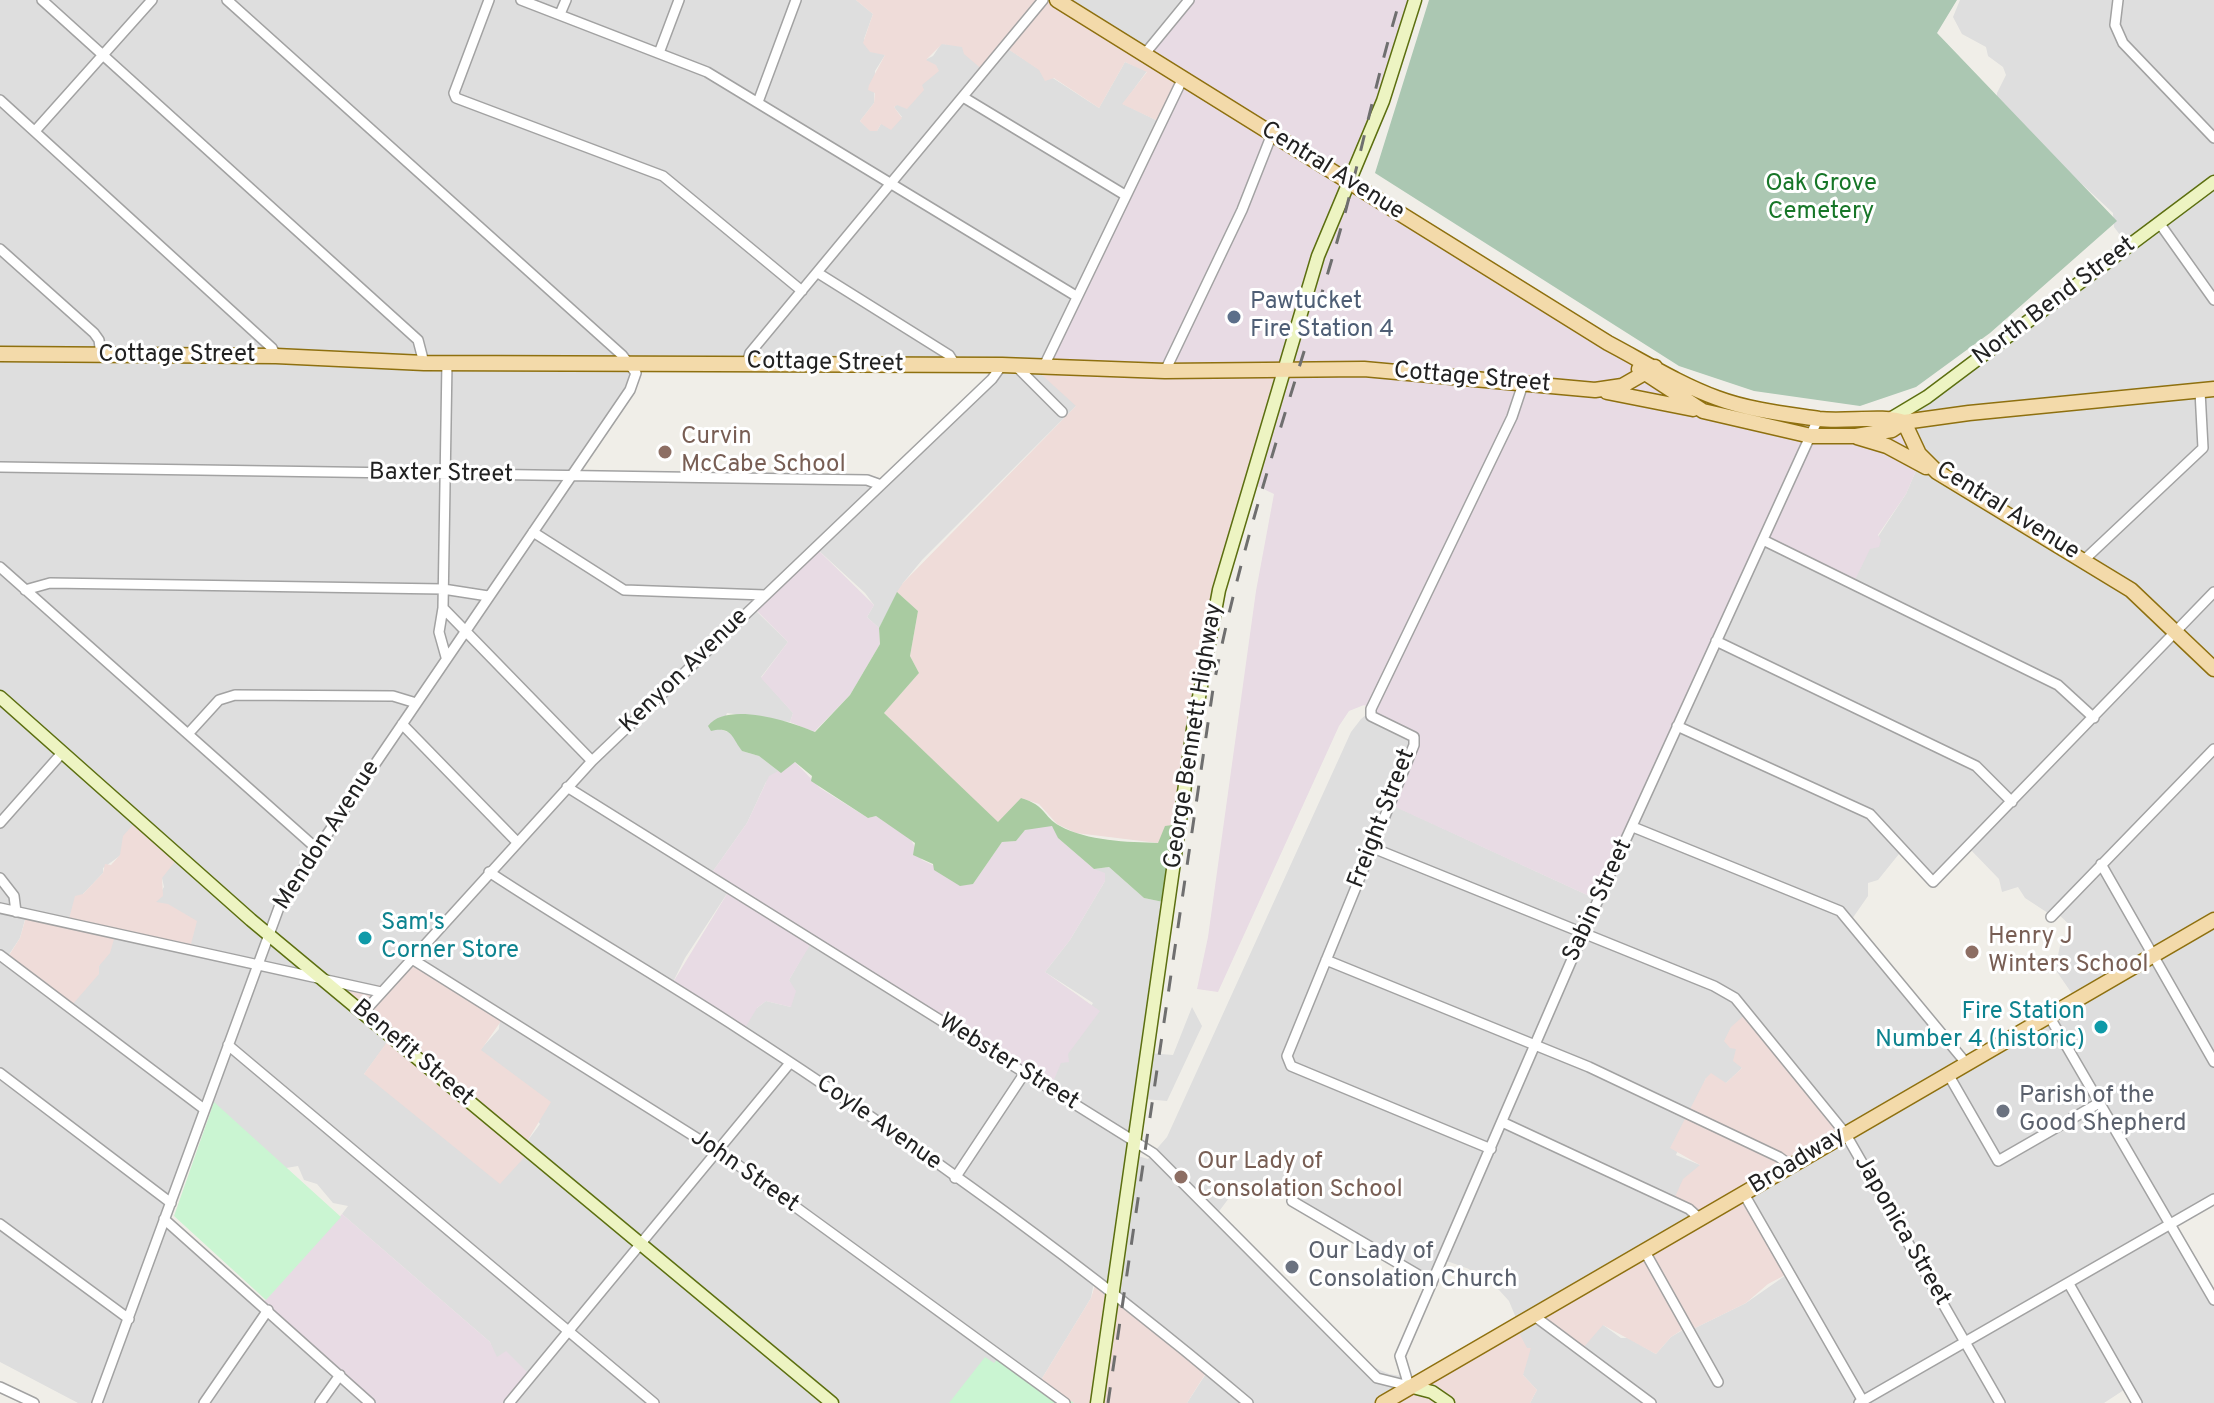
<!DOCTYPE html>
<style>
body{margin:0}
canvas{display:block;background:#f0eee8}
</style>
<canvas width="2214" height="1403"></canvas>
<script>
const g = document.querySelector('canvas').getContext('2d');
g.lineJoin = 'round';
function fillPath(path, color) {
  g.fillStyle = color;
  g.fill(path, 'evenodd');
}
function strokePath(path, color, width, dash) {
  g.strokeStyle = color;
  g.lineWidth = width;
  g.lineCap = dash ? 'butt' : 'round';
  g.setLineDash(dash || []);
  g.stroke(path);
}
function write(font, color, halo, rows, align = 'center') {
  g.font = font + ' Overpass,sans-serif';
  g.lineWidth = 6;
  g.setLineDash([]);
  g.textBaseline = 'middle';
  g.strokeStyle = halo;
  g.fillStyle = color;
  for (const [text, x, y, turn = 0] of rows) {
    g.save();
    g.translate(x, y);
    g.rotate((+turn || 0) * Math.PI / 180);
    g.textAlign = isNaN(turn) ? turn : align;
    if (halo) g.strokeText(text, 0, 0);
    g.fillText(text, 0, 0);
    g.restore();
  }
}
fillPath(new Path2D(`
 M0 0H856L873 14 864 39 885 55 875 71 874 103 860 121 871 131H877L881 124 902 117 894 107 922 85 929 64 925 60 933 56 941 44 1005 47 1099 108 1125 62 1147 71 1123 104 1158 121 1076 406 922 560 903 583 879 628 867 617 874 605 865 593 817 549 753 608 788 642 761 677 793 713 790 722 727 713 720 729 735 735 742 751 759 756 781 773 766 782 747 823 711 874 730 889 685 958 672 984 757 1008 766 1001 791 1007 789 980 812 940 1061 1063 1093 1003 1045 972 1070 940 1105 881 1094 869 1109 867 1144 898 1168 903 1148 1053 1173 1055 1192 1007 1202 1026 1167 1101 1144 1099 1130 1127 1138 1156 1148 1159 1167 1137 1351 732 1361 719 1367 714 1415 738 1392 805 1598 900 1761 538 1870 549 1906 494 1920 461 1909 419 1916 400 2127 244 2114 227 2113 213 1996 104 1997 93 2006 75 2003 67 1988 56 1986 47 1962 34 1953 17 1960 0H2214V1197L2172 1222 2214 1299V1403H2142L2130 1386 2104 1403H1530L1537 1390 1523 1375 1526 1348 1515 1325 1516 1318 1509 1301 1499 1290 1490 1283 1478 1281 1469 1269 1444 1260 1431 1283 1271 1187 1250 1182 1235 1190 1217 1214 1369 1365 1389 1374 1413 1378 1380 1403H1187L1209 1369 1095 1277 1091 1298 1041 1380 1037 1377 963 1403H508L490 1342 342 1214 348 1206 333 1203 317 1184 304 1180 298 1166 286 1168 210 1101 166 1218 373 1403H78L0 1362ZM646 361 998 371 881 481 572 474ZM124 843 162 878 164 887 155 902 115 932 99 966 8 956 20 938 27 912 69 919 83 894 103 873V868L121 855ZM1968 847 1999 879 2002 892 2018 887 2025 898 2051 915 2057 913 2072 927 2060 946 2055 969 2075 998 1967 1060 1852 919 1868 896V883L1878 880 1903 849 1934 880ZM384 985 501 1009 499 1029 480 1050 540 1124 526 1143 364 1074 392 1036 366 986ZM1736 1048 1846 1133 1745 1195 1789 1273 1746 1303 1691 1330 1686 1328 1671 1337 1656 1354 1628 1338H1621L1603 1325 1697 1212 1700 1165 1676 1155 1706 1078 1726 1083 1742 1068Z
 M1060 0H1187L1145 51Z`), '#dedede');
fillPath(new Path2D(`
 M856 0H1060L1180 77 1158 121 1122 104 1147 72 1125 62 1099 108 1054 78 1045 81 1039 70 1005 47 984 71 964 54 962 47 942 44 926 60 936 65 939 71 922 85 924 90 907 109 897 105 894 107 902 118 891 130 881 124 877 131H870L860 121 874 103 875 93 868 90 869 85 885 55 870 52 863 43 873 14Z
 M1031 365 1288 368 1233 540 1180 824 1158 843 1076 833 1057 824 1039 804 1021 798 998 823 884 713 919 673 910 656 918 611 897 592 903 583 1076 406Z
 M138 819 181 854 162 878 163 896 156 902 168 904 197 921 191 944 116 932 110 953 99 966V974L72 1005 8 957 20 938 28 910 69 919 75 896 83 894 103 873 105 864 111 865 120 855 123 836Z
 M416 956 506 1014 481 1050 551 1102 526 1143 531 1150 500 1184 364 1074 392 1035 331 978 366 986 384 985Z
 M1749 1011 1847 1129 1746 1191 1789 1273 1768 1284 1746 1303 1691 1330 1685 1328 1671 1337 1656 1354 1603 1325 1583 1348 1534 1313 1697 1219 1675 1197 1683 1179 1700 1165 1670 1148 1706 1078 1711 1073 1726 1083 1742 1068 1733 1061 1736 1049 1730 1048 1724 1041 1731 1027Z
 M1098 1276 1209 1368 1187 1403H1074L1041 1380 1091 1298Z
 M1515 1325 1527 1348H1531L1523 1375 1537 1390 1530 1403H1380Z`), '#efdcd9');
fillPath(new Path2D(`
 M1187 0H1414L1353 177 1594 331 1717 396 1797 411 1874 416 1916 400 1909 419 1920 461 1906 494 1878 535 1881 540 1879 547 1870 549 1855 580 1765 537 1598 900 1391 805 1415 738 1364 705 1349 711 1339 726 1218 992 1197 989 1208 937 1256 591 1274 494 1253 484 1287 368 1044 362 1180 77 1150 55Z
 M817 549 874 605 867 617 879 628 880 644 850 695 814 732 790 722 793 713 761 678 788 642 753 607Z
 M795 762 820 788 868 818 876 816 910 838 922 860 973 884 1002 842 1016 841 1025 830 1040 826H1053L1058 838 1094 869 1105 873V881L1070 940 1045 972 1100 1011 1068 1054 1069 1062 1061 1063 1051 1087 813 940 789 980 796 991 791 1007 766 1001 757 1008 745 1028 672 984 730 889 711 874 747 823 769 776Z
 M342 1214 490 1342 497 1357 506 1351 531 1376 508 1403H373L262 1304Z`), '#e8dbe4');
fillPath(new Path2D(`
 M897 592 918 611 910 656 919 673 884 713 998 822 1021 798C1047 806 1042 816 1060 826 1087 841 1128 842 1158 843L1165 826 1180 824 1168 903 1144 898 1109 867 1094 869 1058 838 1052 826 1025 830 1016 841 1002 842 973 884 960 886 934 870 933 864 913 855 915 843 876 816 868 818 811 781 812 776 795 762 781 773 759 756 742 751C732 738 732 726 711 731L708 726C726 701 790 721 815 732L850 695 880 644 879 628Z`), '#a9cba1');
fillPath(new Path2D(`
 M1429 0H1957L1937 33 2117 221 1990 333 1916 387 1860 406 1754 391 1679 366 1375 173Z`), '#abc7b2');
fillPath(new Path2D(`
 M214 1102 341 1217 266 1300 174 1216Z
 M1002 1354 1074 1403H949L985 1357 994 1363Z`), '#caf5d2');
const street = new Path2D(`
 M42 0 418 340 424 363
 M489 0 454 93 456 98 663 176 802 291
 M521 0 707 72 1076 296
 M2118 0 2115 25 2123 43 2214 138
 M560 14 566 0
 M659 53 679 0
 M1143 56 1189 0
 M963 97 1125 195
 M0 100 272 348 276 356
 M758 102 796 0
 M35 131 152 0
 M2160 224 2214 300
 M0 249 94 333 99 340 101 355
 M818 273 949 355 956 366
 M747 363 750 353 1043 0
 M1015 365 1062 412
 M1044 366 1182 80
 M1165 371 1242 210 1272 134
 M0 467 867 480 881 485
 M533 532 624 590 765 595
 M1763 540 2058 685 2094 718
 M2084 560 2203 448 2200 391
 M0 567 316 848
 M25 590 50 583 443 589 488 596
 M443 608 592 761
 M1716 641 1976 766 2012 802
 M446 657 439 632 443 608 447 362
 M402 724 517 842
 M1677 726 1870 814 1933 882 2214 592
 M188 734 219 700 235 695 393 696 416 703
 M567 787 1153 1153 1377 1378 1409 1386
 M0 823 62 753
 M1633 827 1840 911 1966 1063
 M1373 848 1714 986 1735 998 1845 1133 2000 1403
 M2101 864 2214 1062
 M489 872C568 924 651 972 730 1023 910 1139 1085 1265 1248 1403
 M0 878 14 896 16 912
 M0 908 381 992
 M2051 917 2214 749
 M0 955 204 1109
 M412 959 727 1157 1065 1403
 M1326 960 1589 1067 1779 1157 1790 1165
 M363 1013 592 761 992 379 1002 365
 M2049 1016 2214 1300
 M228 1045 654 1403
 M0 1073 171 1203
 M1948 1074 1998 1161 2099 1103
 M1502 1122 1689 1209 1699 1218
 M1491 1149 1291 1066 1287 1056 1414 745V737L1371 716V709L1512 417 1523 384
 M955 1178 1024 1074
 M1744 1194 1864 1403
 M1292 1201 1432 1283
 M164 1219 370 1403
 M0 1224 129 1319
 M1644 1250 1718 1382
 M2069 1284 2137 1403
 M1533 1315 1651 1403
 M1409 1386 1400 1356 1589 920 1818 419
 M0 1387 34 1403
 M97 1403 281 902 630 390 636 373 622 355 227 0
 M204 1403 268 1310
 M320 1403 340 1375
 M509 1403 790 1063
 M1859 1403 2214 1199`);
const secondary = new Path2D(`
 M1892 418 1927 397 2214 182
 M0 697 251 920 832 1403
 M1409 1386 1432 1392 1448 1403
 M1097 1403 1193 729 1219 590 1318 256 1383 101 1415 0`);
const primary = new Path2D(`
 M1057 0 1608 343C1644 362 1679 384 1717 398 1749 410 1786 414 1819 419 1845 422 1884 415 1904 422L1919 454 1937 472 2131 590 2214 669
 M0 354 276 356 424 363 1002 365 1165 371 1364 369 1595 390 1622 386 1655 367
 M1639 369 1703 411 1811 436H1856L1892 430 1904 422 1969 413 2214 389
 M1607 392 1693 409
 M1857 437 1887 446 1926 467
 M1383 1403 2214 920`);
strokePath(street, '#a2a2a2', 12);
strokePath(secondary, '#5c6f10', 15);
strokePath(primary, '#8e700f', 17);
strokePath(street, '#fff', 9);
strokePath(secondary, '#edf4c2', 12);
strokePath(primary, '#f3daaa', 14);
strokePath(new Path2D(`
 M1108 1403 1213 689C1243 528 1300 375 1344 217 1363 145 1378 72 1400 0`), '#6f6f6f', 3, [16, 16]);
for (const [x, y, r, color] of [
 [1234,317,8,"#5c6f8a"],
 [665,452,8,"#8d6e63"],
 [365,938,8,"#0f9aa8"],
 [1972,952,8,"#8d6e63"],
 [2101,1027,8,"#0f9aa8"],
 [2003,1111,8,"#6b7280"],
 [1181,1177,8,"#8d6e63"],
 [1292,1267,8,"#6b7280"]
]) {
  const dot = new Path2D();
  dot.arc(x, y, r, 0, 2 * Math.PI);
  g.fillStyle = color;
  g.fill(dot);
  strokePath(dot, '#fff', 3);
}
write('24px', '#212121', '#fff', [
 ["Central Avenue",1332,172,32],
 ["North Bend Street",2055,302,-37],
 ["Cottage Street",177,356],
 ["Cottage Street",825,364,1],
 ["Cottage Street",1472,379,5],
 ["Baxter Street",441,475,1],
 ["Central Avenue",2007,512,32],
 ["Kenyon Avenue",685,672,-44],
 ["George Bennett Highway",1195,736,-81],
 ["Freight Street",1383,819,-69],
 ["Mendon Avenue",328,836,-57],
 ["Sabin Street",1599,901,-65],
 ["Benefit Street",412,1054,40],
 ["Webster Street",1008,1063,32],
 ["Coyle Avenue",878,1124,35],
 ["Broadway",1798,1162,-31],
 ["John Street",744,1172,35],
 ["Japonica Street",1901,1231,60]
]);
write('24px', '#177628', '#fff', [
 ["Oak Grove",1821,185],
 ["Cemetery",1821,213]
]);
write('24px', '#4e5e75', '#fff', [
 ["Pawtucket",1250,303],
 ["Fire Station 4",1250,331]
], 'left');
write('24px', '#785e54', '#fff', [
 ["Curvin",681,438],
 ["McCabe School",681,466],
 ["Henry J",1988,938],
 ["Winters School",1988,966],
 ["Our Lady of",1197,1163],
 ["Consolation School",1197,1191]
], 'left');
write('24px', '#0d838f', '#fff', [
 ["Sam's",381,924],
 ["Corner Store",381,952],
 ["Fire Station",2085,1013,"right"],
 ["Number 4 (historic)",2085,1041,"right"]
], 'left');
write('24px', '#5b616d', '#fff', [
 ["Parish of the",2019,1097],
 ["Good Shepherd",2019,1125],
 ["Our Lady of",1308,1253],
 ["Consolation Church",1308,1281]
], 'left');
</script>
